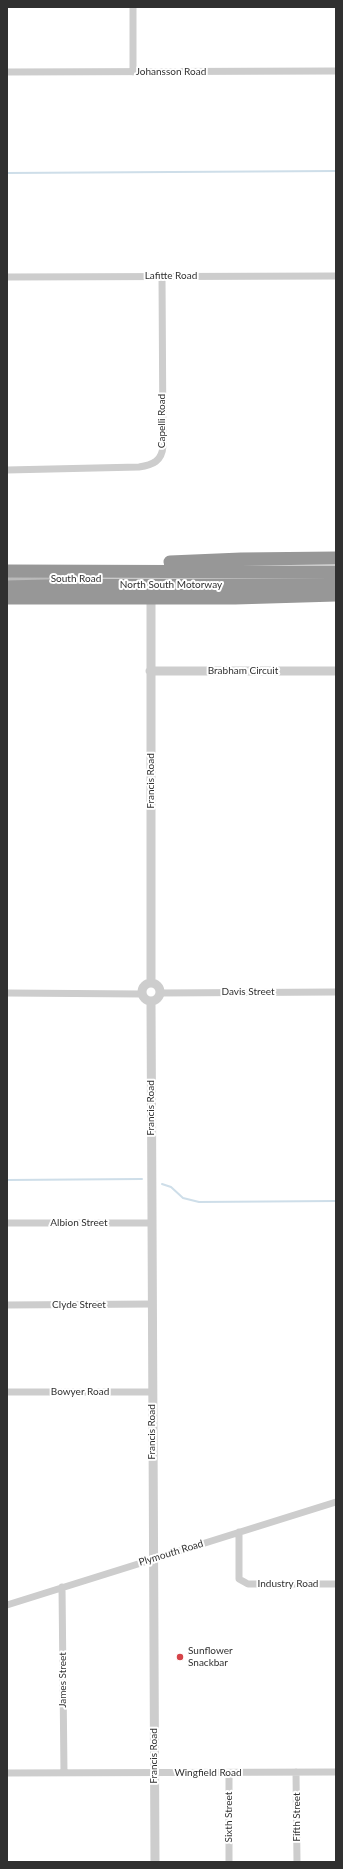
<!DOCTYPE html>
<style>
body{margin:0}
#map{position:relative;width:343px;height:1869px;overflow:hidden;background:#fff;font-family:Lato,sans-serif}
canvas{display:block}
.frame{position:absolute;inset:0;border:8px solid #303030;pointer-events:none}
</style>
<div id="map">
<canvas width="343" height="1869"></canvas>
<div class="frame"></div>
</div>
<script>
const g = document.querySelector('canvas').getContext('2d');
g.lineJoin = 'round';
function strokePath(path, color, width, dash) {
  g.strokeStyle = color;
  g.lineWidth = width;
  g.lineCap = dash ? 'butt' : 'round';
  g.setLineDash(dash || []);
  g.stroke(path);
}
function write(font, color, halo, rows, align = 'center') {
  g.font = font + ' Lato,sans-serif';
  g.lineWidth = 4;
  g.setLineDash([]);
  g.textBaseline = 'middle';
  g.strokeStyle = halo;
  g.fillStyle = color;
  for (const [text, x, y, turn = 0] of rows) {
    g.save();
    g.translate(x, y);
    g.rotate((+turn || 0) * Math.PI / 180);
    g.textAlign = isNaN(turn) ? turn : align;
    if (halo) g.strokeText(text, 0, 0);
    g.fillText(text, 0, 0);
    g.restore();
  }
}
strokePath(new Path2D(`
 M7 173 336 171
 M7 1180 142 1179
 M162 1184 171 1187 183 1198 199 1202 336 1201`), '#cedee9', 2);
strokePath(new Path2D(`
 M7 72 336 71
 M133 72V7
 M7 277 336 276
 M7 470 139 467C153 465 162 461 163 446L162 276
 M7 993 142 994
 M160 993 336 992
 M7 1223H152
 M7 1305 152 1304
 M7 1392H152
 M239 1532V1579L248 1584H336
 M62 1587 64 1773
 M7 1605 336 1502
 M296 1772 297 1862
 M7 1773 336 1772
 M229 1773V1862`), '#cdcdcd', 7);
strokePath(new Path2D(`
 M151 592V983
 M150 671H336
 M142 992a9 9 0 1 1 18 0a9 9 0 1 1-18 0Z
 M151 1002 155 1862`), '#cdcdcd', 9);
strokePath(new Path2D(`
 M7 580 62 579`), '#bababa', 10);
strokePath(new Path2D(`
 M170 562 241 559 336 558
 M7 571 336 572
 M7 587 87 585H336
 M7 598H235L336 595`), '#979797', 13);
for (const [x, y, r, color] of [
 [180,1657,4,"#d54449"]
]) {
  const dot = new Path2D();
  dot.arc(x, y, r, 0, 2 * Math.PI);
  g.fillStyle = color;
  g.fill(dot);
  strokePath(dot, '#fff', 1.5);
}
write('10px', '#303030', '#fff', [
 ["Johansson Road",171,72],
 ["Lafitte Road",171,276],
 ["Capelli Road",162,421,-90],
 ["South Road",76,579],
 ["North South Motorway",171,585],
 ["Brabham Circuit",243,671],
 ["Francis Road",151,781,-90],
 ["Davis Street",248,992],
 ["Francis Road",151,1108,-90],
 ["Albion Street",79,1223],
 ["Clyde Street",79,1305],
 ["Bowyer Road",80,1392],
 ["Francis Road",152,1432,-90],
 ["Plymouth Road",171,1553,-17],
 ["Industry Road",288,1584],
 ["James Street",63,1680,-90],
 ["Francis Road",154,1756,-90],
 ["Wingfield Road",208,1773],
 ["Sixth Street",229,1817,-90],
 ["Fifth Street",297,1817,-90]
]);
write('10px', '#303030', '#fff', [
 ["Sunflower",188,1651],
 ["Snackbar",188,1663]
], 'left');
</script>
